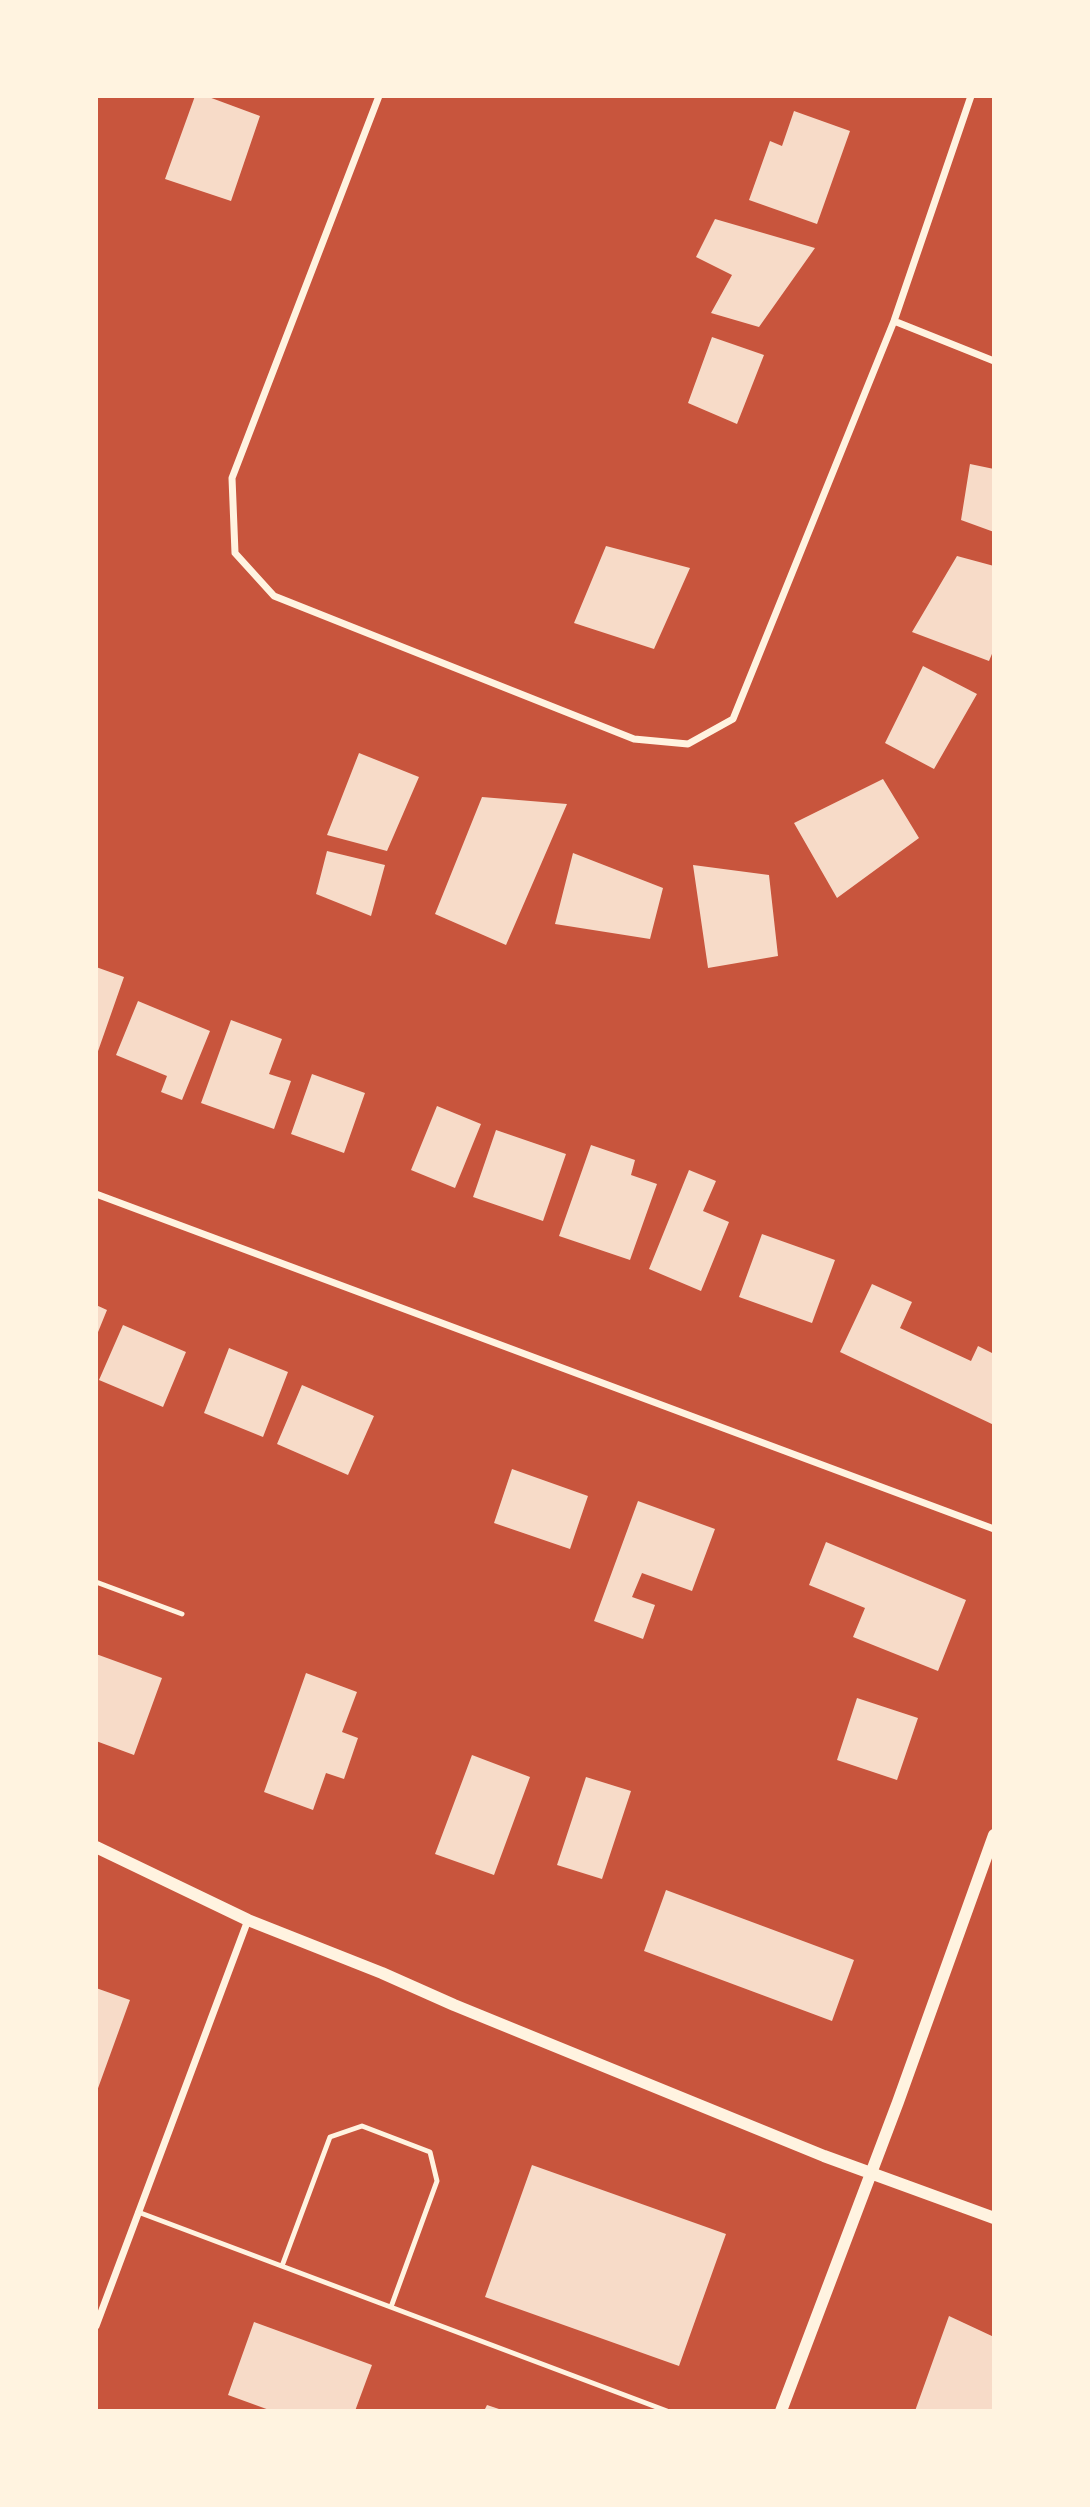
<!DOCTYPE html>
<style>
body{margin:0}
#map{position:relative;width:1090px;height:2507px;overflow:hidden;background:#c8553d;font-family:"Source Sans 3",sans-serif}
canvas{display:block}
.frame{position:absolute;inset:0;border:98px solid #fff3e0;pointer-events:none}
</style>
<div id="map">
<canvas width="1090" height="2507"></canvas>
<div class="frame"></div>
</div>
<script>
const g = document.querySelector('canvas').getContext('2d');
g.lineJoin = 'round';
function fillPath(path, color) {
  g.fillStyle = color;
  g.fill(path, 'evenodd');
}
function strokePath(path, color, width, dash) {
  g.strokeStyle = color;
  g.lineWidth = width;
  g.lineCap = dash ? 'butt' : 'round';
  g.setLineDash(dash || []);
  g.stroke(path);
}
fillPath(new Path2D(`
 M195 96H206L260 116 231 201 165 179Z
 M794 111 850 131 817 224 749 200 770 141 782 146Z
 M715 219 815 248 759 327 711 313 732 275 696 257Z
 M712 337 764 355 737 424 688 403Z
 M970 464 994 469V532L961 520Z
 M606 546 690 568 654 649 574 623Z
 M957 556 994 566V649L989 661 912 632Z
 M923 666 977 694 934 769 885 743Z
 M359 753 419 777 387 851 327 835Z
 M883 779 919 838 837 898 794 823Z
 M482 797 567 804 506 945 435 914Z
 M327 851 385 865 371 916 316 894Z
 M573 853 663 888 650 939 555 924Z
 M693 865 769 875 778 956 708 968Z
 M96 967 124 977 97 1054H96Z
 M138 1001 210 1031 182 1100 161 1092 167 1076 116 1055Z
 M231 1020 282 1039 269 1074 291 1081 274 1129 201 1103Z
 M312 1074 365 1093 344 1153 291 1134Z
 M437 1106 481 1124 455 1188 411 1170Z
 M496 1130 566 1154 543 1221 473 1197Z
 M591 1145 635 1160 631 1175 657 1184 630 1260 559 1236Z
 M689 1170 716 1181 703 1211 729 1222 701 1291 649 1269Z
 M762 1234 835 1260 812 1323 739 1297Z
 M872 1284 912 1302 900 1328 971 1361 978 1346 994 1354V1425L840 1352Z
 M96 1305 107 1310 96 1337Z
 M123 1325 186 1352 163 1407 99 1380Z
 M229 1348 288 1372 263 1437 204 1413Z
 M302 1385 374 1416 348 1475 277 1444Z
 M512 1469 588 1496 570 1549 494 1523Z
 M638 1501 715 1529 692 1591 642 1573 632 1597 655 1605 643 1639 594 1621Z
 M826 1542 966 1600 938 1671 853 1637 865 1608 809 1585Z
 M96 1654 162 1678 134 1755 96 1741Z
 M306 1673 357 1692 342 1732 358 1738 344 1779 326 1773 313 1810 264 1792Z
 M857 1698 918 1718 897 1780 837 1760Z
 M472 1755 530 1777 494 1875 435 1854Z
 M586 1777 631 1791 602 1879 557 1865Z
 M666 1890 854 1960 832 2021 644 1951Z
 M96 1988 130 2000 97 2091H96Z
 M532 2165 726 2234 679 2366 485 2297Z
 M949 2316 994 2337V2411H915Z
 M254 2322 372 2365 355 2411H272L228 2395Z
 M487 2405 502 2410 501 2411H484Z`), '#f7dbc8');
strokePath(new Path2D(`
 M96 1582 182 1614
 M138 2212 667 2411
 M282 2266 330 2137 362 2126 430 2152 437 2181 391 2307`), '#fff3e0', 5);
strokePath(new Path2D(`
 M379 96 232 478 235 553 274 596 634 739 688 744 733 719 894 321 971 96
 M894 321 994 361
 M96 1194 994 1529
 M96 2326 248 1920`), '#fff3e0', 7);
strokePath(new Path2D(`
 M96 1847 248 1920 382 1973 454 2005 824 2156 994 2218
 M781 2411 898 2102 994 1835`), '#fff3e0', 12);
</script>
